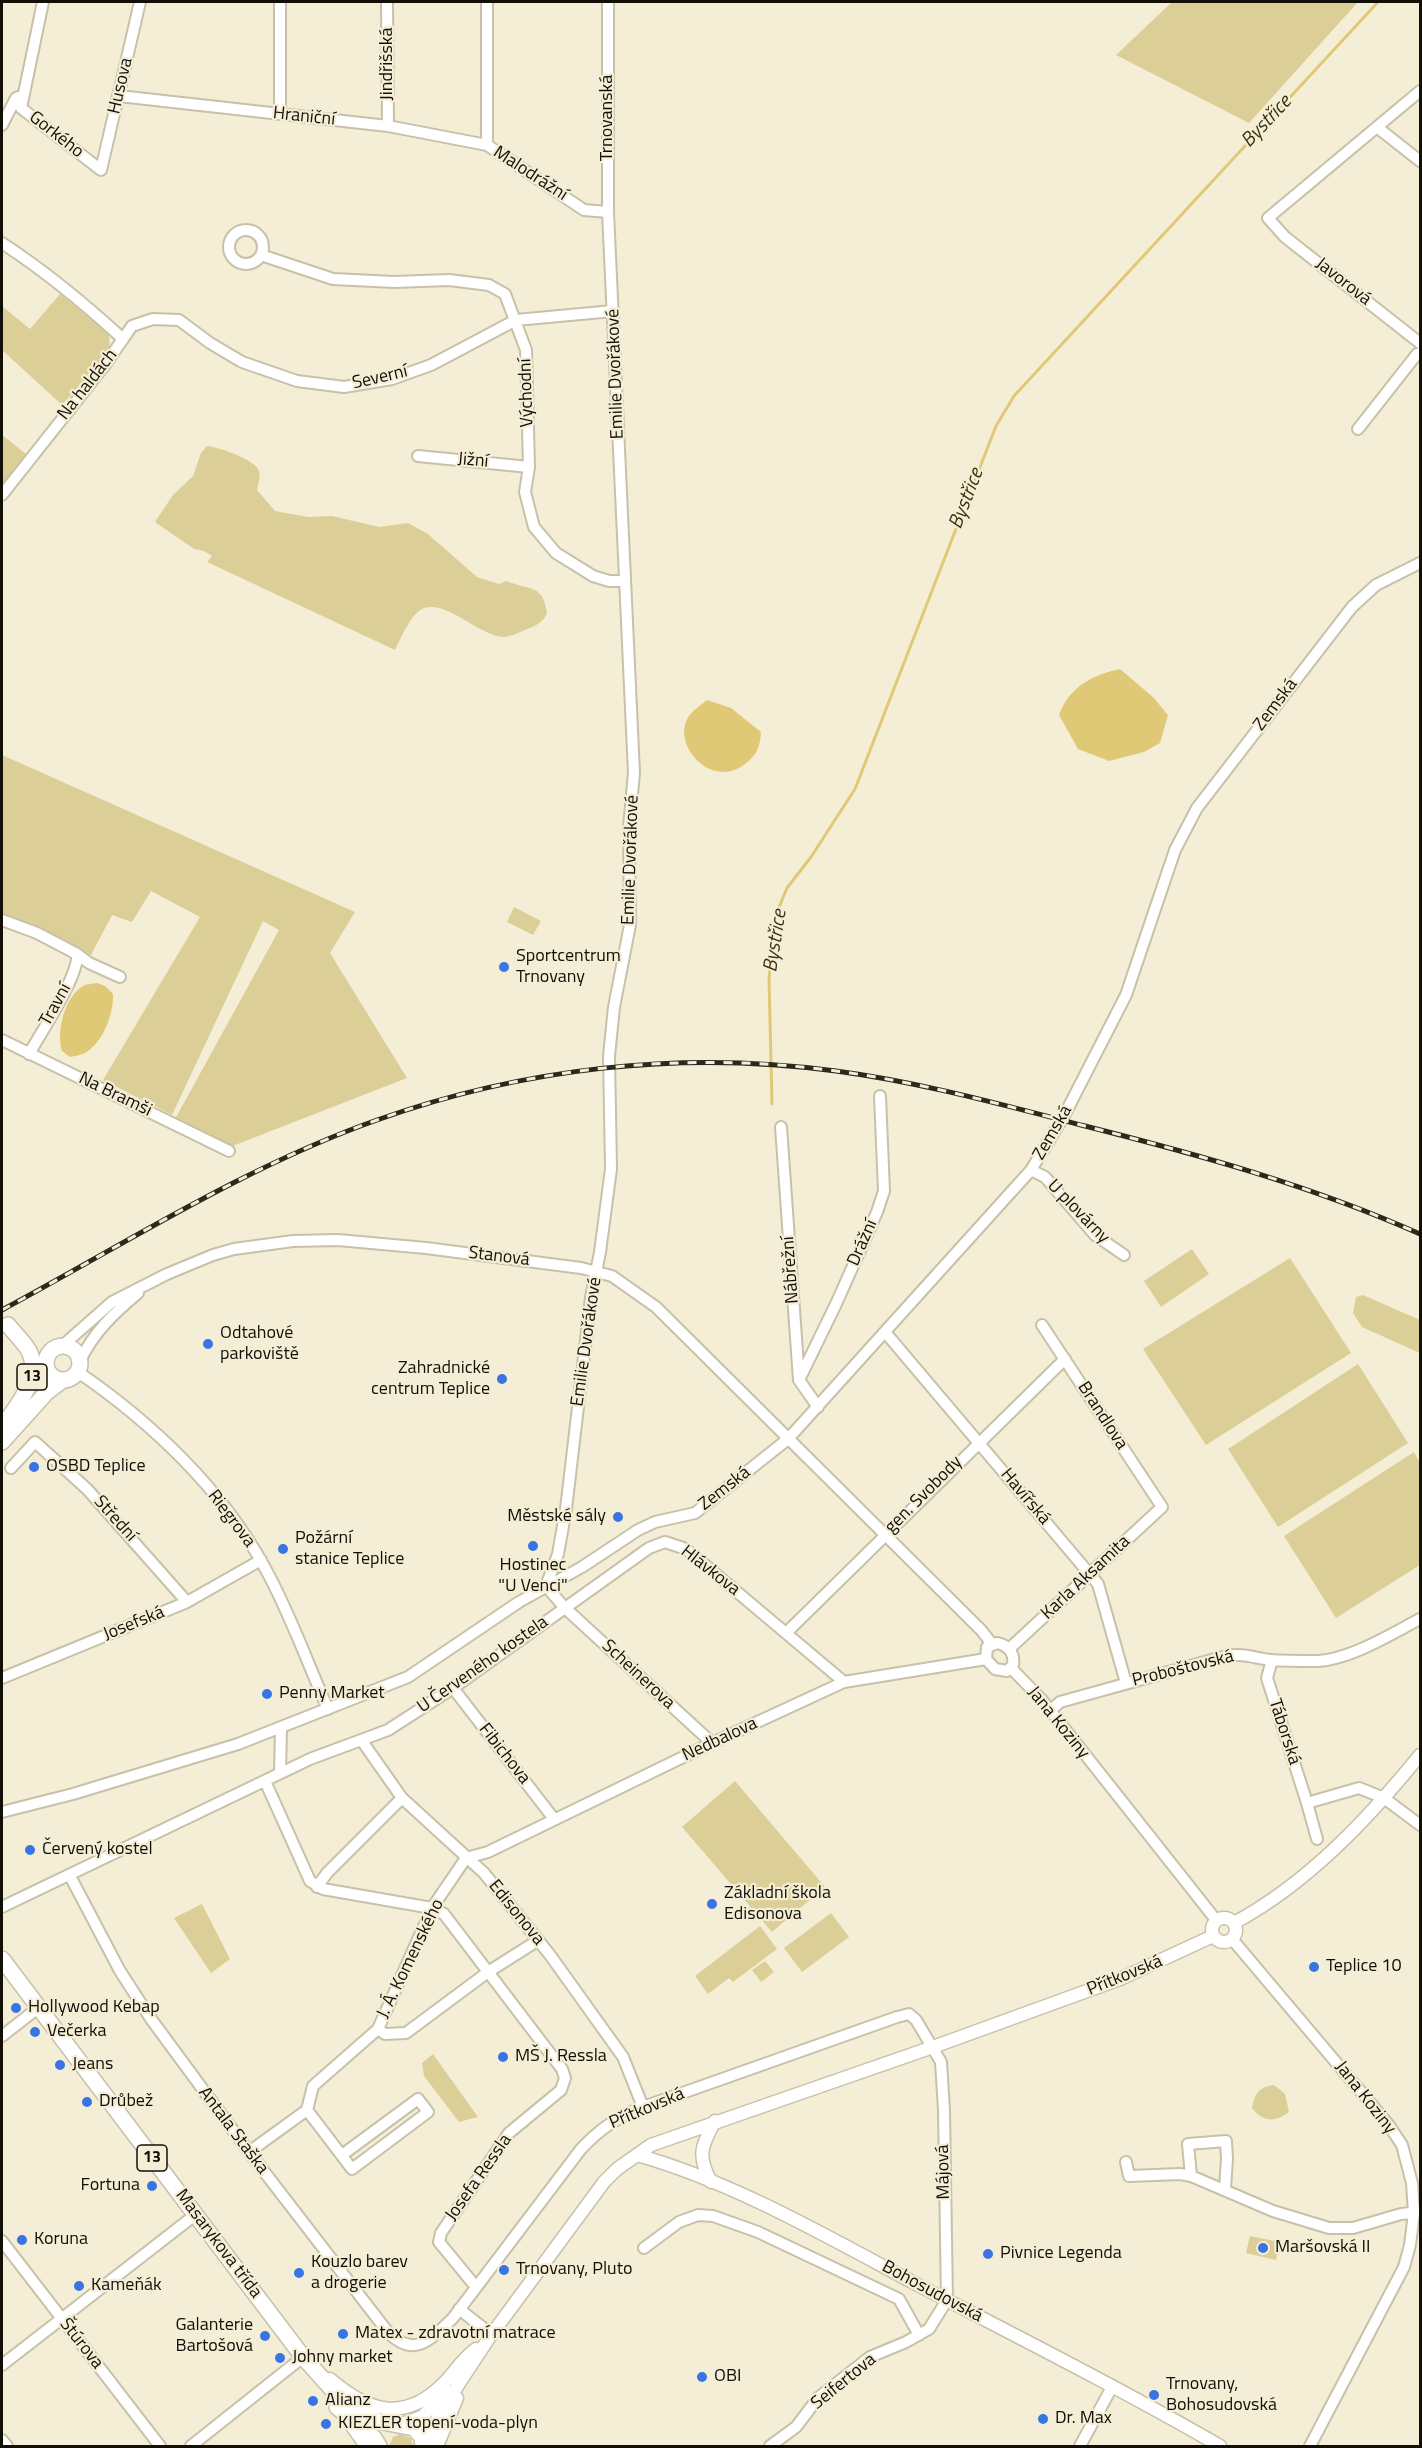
<!DOCTYPE html>
<meta charset="utf-8">
<style>
body{margin:0}
#map{position:relative;width:1422px;height:2448px;overflow:hidden;background:#f5eed6;font-family:"Titillium Web",sans-serif}
canvas{display:block}
.frame{position:absolute;inset:0;border:3px solid #120f07;pointer-events:none}
</style>
<div id="map">
<canvas width="1422" height="2448"></canvas>
<div class="frame"></div>
</div>
<script>
const g = document.querySelector('canvas').getContext('2d');
g.lineJoin = 'round';
function fillPath(path, color) {
  g.fillStyle = color;
  g.fill(path, 'evenodd');
}
function strokePath(path, color, width, dash) {
  g.strokeStyle = color;
  g.lineWidth = width;
  g.lineCap = dash ? 'butt' : 'round';
  g.setLineDash(dash || []);
  g.stroke(path);
}
function write(font, color, halo, rows, align = 'center') {
  g.font = font + ' "Titillium Web",sans-serif';
  g.lineWidth = 4.5;
  g.setLineDash([]);
  g.textBaseline = 'middle';
  g.strokeStyle = halo;
  g.fillStyle = color;
  for (const [text, x, y, turn = 0] of rows) {
    g.save();
    g.translate(x, y);
    g.rotate((+turn || 0) * Math.PI / 180);
    g.textAlign = isNaN(turn) ? turn : align;
    if (halo) g.strokeText(text, 0, 0);
    g.fillText(text, 0, 0);
    g.restore();
  }
}
fillPath(new Path2D(`
 M1172 2H1358L1249 123 1116 55Z
 M60 294 109 334 110 350 62 405 2 350V306L30 329Z
 M2 435 26 454 2 486Z
 M207 446C218 447 255 459 259 471 261 477 258 484 257 490L275 511 308 517 332 516 379 527 408 523 428 534 477 577 499 584 506 581C532 591 543 584 547 614 541 624 535 626 525 630 518 633 510 637 503 637 478 635 448 601 424 608 411 613 401 638 395 650L207 562 212 556 204 551 194 549 155 522 173 495 193 476 201 453Z
 M2 755 355 912 330 953 407 1078 230 1147 174 1121 279 930 263 921 172 1115 103 1080 200 917 151 891 132 922 112 915 91 955 2 916Z
 M514 907 541 921 533 935 507 922Z
 M1192 1249 1209 1274 1161 1307 1144 1281Z
 M1290 1258 1351 1353 1206 1445 1143 1349Z
 M1363 1295 1420 1320V1353L1362 1327 1353 1313 1356 1297Z
 M1358 1364 1408 1443 1278 1527 1228 1449Z
 M1414 1452 1420 1463V1565L1336 1618 1284 1536Z
 M735 1781 825 1887 772 1932 682 1827Z
 M202 1904 230 1959 211 1973 174 1918Z
 M831 1913 849 1937 802 1972 784 1948Z
 M760 1926 777 1949 733 1982 729 1978 708 1994 695 1976Z
 M765 1961 774 1972 761 1982 752 1970Z
 M433 2054 478 2117 459 2122 424 2076 422 2063Z
 M1274 2085 1285 2094 1289 2112C1275 2123 1263 2122 1252 2108 1255 2094 1258 2087 1274 2085Z
 M1250 2236 1280 2242 1276 2260 1246 2253Z
 M400 2434 411 2438 413 2446H389L393 2437Z`), '#dcce97');
fillPath(new Path2D(`
 M1120 669 1153 697 1168 715 1160 743 1144 752 1109 761 1078 749 1059 715C1069 687 1092 675 1120 669Z
 M707 700 731 708 761 732C760 747 757 755 745 764 711 791 670 743 689 716 693 710 701 705 707 700Z
 M97 983 105 986 113 994C114 1013 103 1043 85 1053 81 1055 75 1056 70 1057L62 1051C56 1033 64 997 83 986 86 984 93 984 97 983Z`), '#e0c976');
strokePath(new Path2D(`
 M772 1104 769 979 772 939 777 912 787 888 811 857 855 789 996 426 1014 396 1378 2`), '#e0c976', 3);
const minor = new Path2D(`
 M43 2 21 108 101 170 140 2
 M280 2V114
 M387 2 388 126
 M1420 91 1268 218 1285 237 1420 343
 M119 96 388 126 487 145 584 210 608 212
 M2 125 16 98 22 96
 M1378 128 1420 161
 M487 145V2
 M229 247a17 17 0 1 1 34 0a17 17 0 1 1-34 0Z
 M2 243C45 271 85 304 123 339L104 366 2 495
 M261 255 333 279 394 282 449 280 489 285 505 294 526 350 529 467 525 492 534 527 556 553 593 576 609 581H625
 M123 339 132 326 153 319 179 320 210 343 242 362 297 381 344 387 392 379 431 365 516 320 613 311
 M1358 429 1417 354 1420 353
 M418 456 529 467
 M2 920 37 933 77 954C80 974 40 1034 29 1054
 M77 954 89 963 120 977
 M2 1040 229 1151
 M781 1127 799 1380 818 1407
 M1031 1170 1045 1177 1095 1235 1124 1255
 M885 1332 1098 1584 1126 1683
 M61 1347 112 1302 167 1274 213 1255 234 1249 293 1241 338 1240 426 1248 581 1268 612 1276 656 1307 981 1630 992 1644
 M80 1361C93 1333 114 1313 138 1293
 M78 1372C151 1422 222 1489 265 1568 290 1613 307 1662 328 1709
 M799 1380 836 1304 877 1212 884 1191 880 1096
 M11 1468 35 1442 87 1489 187 1602
 M546 1586 558 1554 566 1509 591 1297 600 1252 611 1169 609 1056 614 1007 630 925 629 827 634 773 608 212V2
 M546 1586 564 1607 712 1743
 M786 1633 1065 1359
 M997 1643C1008 1645 1015 1653 1013 1665L1007 1671 995 1669 986 1659 987 1647Z
 M1009 1649 1162 1507 1042 1325
 M1272 1660 1267 1678 1307 1803 1359 1788 1384 1798 1420 1825
 M1011 1668 1042 1700 1216 1920
 M2 1678 187 1602 261 1560
 M453 1688 554 1819
 M1050 1711 1060 1702 1226 1656C1244 1653 1254 1658 1271 1660 1286 1661 1303 1661 1318 1661 1351 1659 1391 1634 1420 1619
 M362 1741 402 1798 484 1873 550 1955 623 2057 643 2107
 M280 1773 281 1728
 M265 1781 310 1881 323 1889 432 1908 444 1914 562 2069 565 2078 561 2090 509 2133 441 2233 439 2242 476 2287
 M1307 1803 1317 1839
 M2 1812 73 1794 238 1744 408 1677 519 1602 582 1567 638 1530 655 1522 695 1513 788 1439 1031 1170 1065 1114 1126 995 1175 850 1197 808 1352 607 1376 585 1420 563
 M466 1858 488 1852 712 1743 844 1682 986 1659
 M70 1876 120 1971 151 2019 249 2152 387 2331C414 2360 431 2339 453 2318L581 2149C601 2128 616 2118 643 2107L897 2017 909 2014 916 2020 941 2062 944 2110 947 2300 929 2329 906 2342 870 2357 818 2398 796 2427 770 2446
 M317 1887 327 1873 402 1798
 M2 1907 310 1759 388 1730 453 1688 649 1548 665 1542 686 1549 844 1682
 M1232 1939 1388 2124 1402 2145 1412 2183 1414 2213 1410 2245 1404 2267 1310 2446
 M378 2029 385 2034 406 2033 488 1972 537 1941
 M2 2036 38 2008
 M307 2110 352 2169 428 2112 418 2099 342 2155
 M249 2152 307 2110 313 2086 378 2029 432 1908 466 1858
 M1126 2162 1129 2176 1180 2174 1191 2176 1273 2211 1329 2228H1353L1401 2214 1420 2212
 M1191 2176 1188 2144 1226 2141 1227 2159 1225 2189
 M2 2241 160 2446
 M644 2248 679 2222 698 2215 713 2216 758 2232 899 2299 919 2335
 M459 2309 491 2334
 M2 2365 195 2215
 M2 2440 7 2446
 M191 2446 303 2357
 M1080 2446 1112 2387`);
const tertiary = new Path2D(`
 M1212 1930a12 12 0 1 1 24 0a12 12 0 1 1-24 0Z
 M1234 1923C1308 1883 1368 1819 1420 1755
 M637 2155C731 2181 830 2238 916 2284 1018 2337 1121 2389 1220 2446
 M711 2182C697 2156 701 2146 715 2121
 M330 2379C368 2412 405 2423 444 2383 455 2372 463 2358 476 2349
 M349 2422 366 2446
 M402 2424 423 2416 446 2391
 M424 2446 441 2411 489 2338 604 2182 617 2169 651 2145 933 2047 1120 1979 1213 1936
 M437 2446 457 2398`);
const primary = new Path2D(`
 M46 1363a17 17 0 1 1 34 0a17 17 0 1 1-34 0Z
 M2 1428C15 1407 43 1378 29 1351 24 1342 15 1334 8 1325
 M2 1442 47 1392 63 1380
 M2 1959 303 2357 339 2397 358 2413 377 2421 414 2428 422 2437 423 2446
 M337 2407 374 2438 379 2446`);
strokePath(minor, '#c7c1aa', 14);
strokePath(tertiary, '#c7c1aa', 15);
strokePath(primary, '#c7c1aa', 18);
strokePath(minor, '#fff', 10);
strokePath(tertiary, '#fff', 12);
strokePath(primary, '#fff', 15);
const rail = new Path2D(`
 M2 1310C125 1244 244 1167 377 1120 523 1068 682 1050 836 1071 920 1082 1003 1105 1085 1126 1200 1155 1312 1186 1420 1234`);
strokePath(rail, '#2b281e', 5);
strokePath(rail, '#f5eed6', 3, [9]);
for (const [x, y, r, color] of [
 [504,967,6,"#3874e3"],
 [208,1344,6,"#3874e3"],
 [502,1379,6,"#3874e3"],
 [34,1467,6,"#3874e3"],
 [618,1517,6,"#3874e3"],
 [533,1546,6,"#3874e3"],
 [283,1549,6,"#3874e3"],
 [267,1694,6,"#3874e3"],
 [30,1850,6,"#3874e3"],
 [712,1904,6,"#3874e3"],
 [1314,1967,6,"#3874e3"],
 [16,2008,6,"#3874e3"],
 [35,2032,6,"#3874e3"],
 [503,2057,6,"#3874e3"],
 [60,2065,6,"#3874e3"],
 [87,2102,6,"#3874e3"],
 [152,2186,6,"#3874e3"],
 [22,2240,6,"#3874e3"],
 [1263,2248,6,"#3874e3"],
 [988,2254,6,"#3874e3"],
 [504,2270,6,"#3874e3"],
 [299,2273,6,"#3874e3"],
 [79,2286,6,"#3874e3"],
 [343,2334,6,"#3874e3"],
 [265,2336,6,"#3874e3"],
 [280,2358,6,"#3874e3"],
 [702,2377,6,"#3874e3"],
 [1154,2395,6,"#3874e3"],
 [313,2401,6,"#3874e3"],
 [1043,2419,6,"#3874e3"],
 [326,2424,6,"#3874e3"]
]) {
  const dot = new Path2D();
  dot.arc(x, y, r, 0, 2 * Math.PI);
  g.fillStyle = color;
  g.fill(dot);
  strokePath(dot, '#f5eed6', 2);
}
for (const [x, y, w] of [
 [32,1377,30],
 [152,2158,30]
]) {
  const box = new Path2D();
  box.roundRect(x - w / 2, y - 13, w, 26, 4.5);
  g.fillStyle = '#f5eed6';
  g.fill(box);
  strokePath(box, '#120f07', 1.5);
}
write('bold 16px', '#120f07', null, [
 ["13",32,1377],
 ["13",152,2158]
]);
write('18px', '#120f07', '#f5eed6', [
 ["Jindřišská",388,64,-90],
 ["Husova",121,86,-77],
 ["Hraniční",304,117,6],
 ["Trnovanská",608,118,-90],
 ["Gorkého",56,135,38],
 ["Malodrážní",530,174,33],
 ["Javorová",1343,282,38],
 ["Emilie Dvořákové",616,374,-92],
 ["Severní",380,378,-13],
 ["Na haldách",88,385,-52],
 ["Východní",527,393,-92],
 ["Jižní",473,461,5],
 ["Zemská",1276,705,-53],
 ["Emilie Dvořákové",631,860,-88],
 ["Travní",56,1005,-61],
 ["Na Bramši",115,1095,26],
 ["Zemská",1053,1133,-60],
 ["U plovárny",1078,1212,46],
 ["Drážní",863,1243,-66],
 ["Stanová",499,1257,7],
 ["Nábřežní",791,1270,-94],
 ["Emilie Dvořákové",587,1342,-82],
 ["Brandlova",1102,1416,57],
 ["Zemská",725,1489,-38],
 ["gen. Svobody",924,1495,-45],
 ["Havířská",1025,1497,50],
 ["Střední",115,1519,48],
 ["Riegrova",231,1519,53],
 ["Hlávkova",710,1571,38],
 ["Karla Aksamita",1086,1578,-43],
 ["Josefská",134,1624,-22],
 ["U Červeného kostela",483,1665,-35],
 ["Proboštovská",1183,1669,-14],
 ["Scheinerova",638,1675,43],
 ["Jana Koziny",1058,1723,51],
 ["Táborská",1284,1732,72],
 ["Nedbalova",720,1740,-25],
 ["Fibichova",504,1754,52],
 ["Edisonova",516,1913,51],
 ["J. Á. Komenského",411,1959,-64],
 ["Přítkovská",1125,1976,-22],
 ["Jana Koziny",1365,2098,52],
 ["Přítkovská",647,2109,-23],
 ["Antala Staška",233,2131,53],
 ["Májová",944,2172,-91],
 ["Josefa Ressla",479,2178,-55],
 ["Masarykova třída",218,2244,53],
 ["Bohosudovská",932,2292,28],
 ["Štúrova",81,2344,52],
 ["Seifertova",844,2382,-39]
]);
write('18px', '#120f07', '#f5eed6', [
 ["Sportcentrum",516,957],
 ["Trnovany",516,978],
 ["Odtahové",220,1334],
 ["parkoviště",220,1355],
 ["Zahradnické",490,1369,"right"],
 ["centrum Teplice",490,1390,"right"],
 ["OSBD Teplice",46,1467],
 ["Městské sály",606,1517,"right"],
 ["Požární",295,1539],
 ["stanice Teplice",295,1560],
 ["Hostinec",533,1566,"center"],
 ["\"U Venci\"",533,1587,"center"],
 ["Penny Market",279,1694],
 ["Červený kostel",42,1850],
 ["Základní škola",724,1894],
 ["Edisonova",724,1915],
 ["Teplice 10",1326,1967],
 ["Hollywood Kebap",28,2008],
 ["Večerka",47,2032],
 ["MŠ J. Ressla",515,2057],
 ["Jeans",72,2065],
 ["Drůbež",99,2102],
 ["Fortuna",140,2186,"right"],
 ["Koruna",34,2240],
 ["Maršovská II",1275,2248],
 ["Pivnice Legenda",1000,2254],
 ["Kouzlo barev",311,2263],
 ["a drogerie",311,2284],
 ["Trnovany, Pluto",516,2270],
 ["Kameňák",91,2286],
 ["Galanterie",253,2326,"right"],
 ["Bartošová",253,2347,"right"],
 ["Matex - zdravotní matrace",355,2334],
 ["Johny market",292,2358],
 ["OBI",714,2377],
 ["Trnovany,",1166,2385],
 ["Bohosudovská",1166,2406],
 ["Alianz",325,2401],
 ["Dr. Max",1055,2419],
 ["KIEZLER topení-voda-plyn",338,2424]
], 'left');
write('italic 20px', '#3c330e', '#f5eed6', [
 ["Bystřice",1267,122,-47],
 ["Bystřice",967,499,-69],
 ["Bystřice",776,941,-81]
]);
</script>
